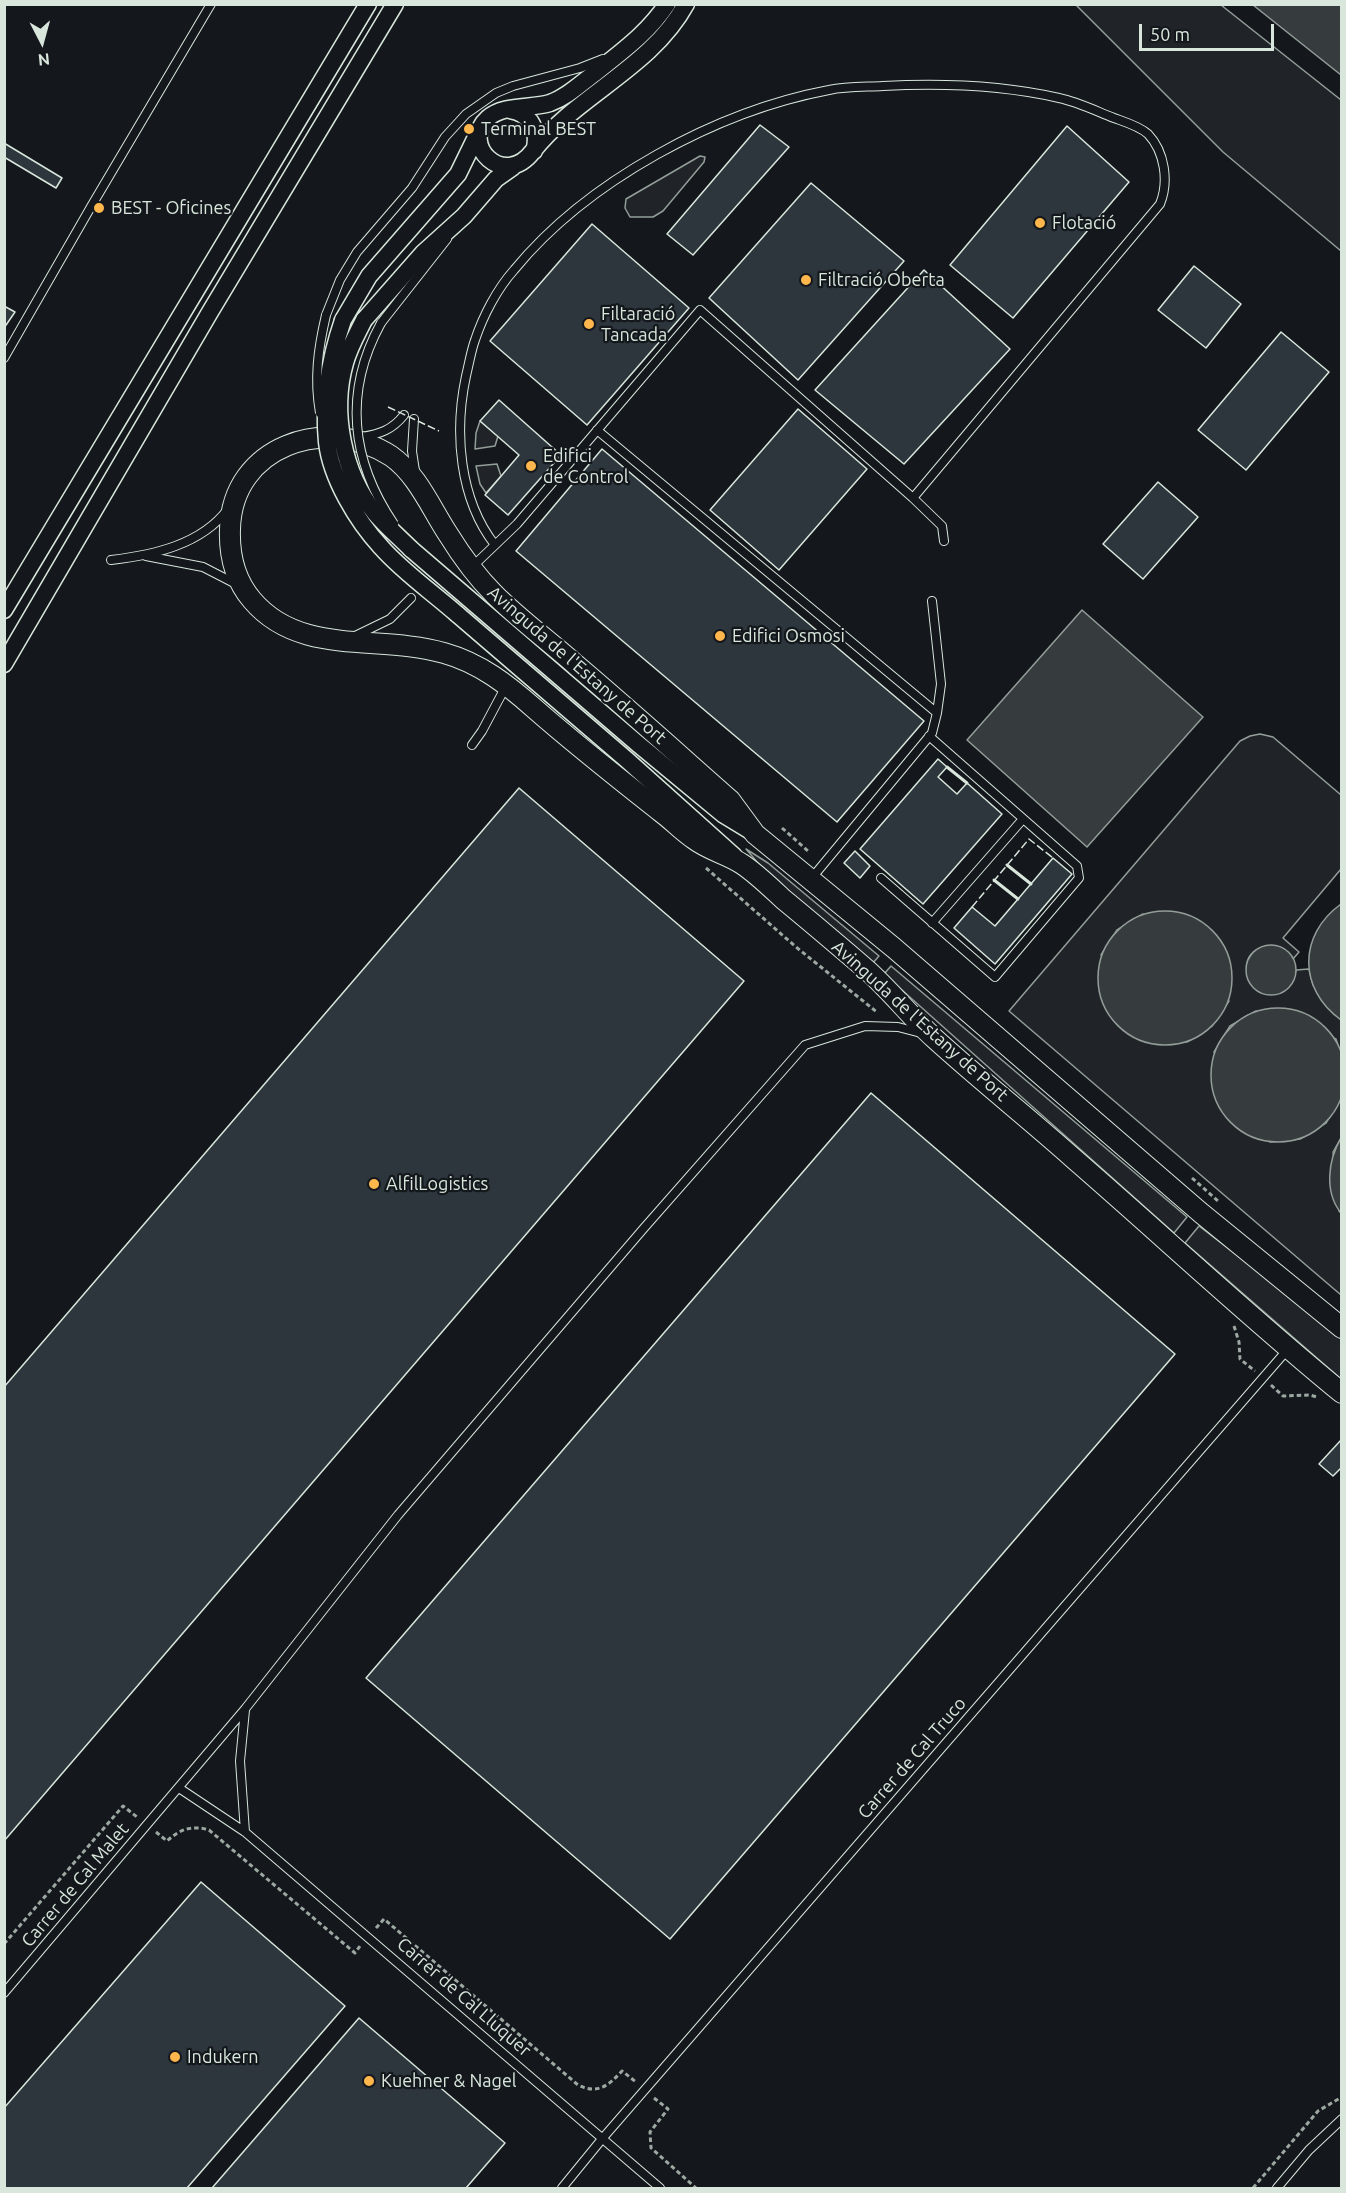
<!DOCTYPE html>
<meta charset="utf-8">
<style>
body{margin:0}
#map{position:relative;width:1346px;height:2193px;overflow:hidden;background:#14181c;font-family:Ubuntu,sans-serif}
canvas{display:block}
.frame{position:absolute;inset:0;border:6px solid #d8e6dc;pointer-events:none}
.north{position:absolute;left:12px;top:12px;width:60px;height:60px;-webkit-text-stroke:4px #14181c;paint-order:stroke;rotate:174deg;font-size:16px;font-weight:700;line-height:24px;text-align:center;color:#d8e6dc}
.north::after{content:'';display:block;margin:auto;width:21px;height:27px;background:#d8e6dc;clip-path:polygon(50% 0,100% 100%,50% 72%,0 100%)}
.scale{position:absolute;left:1139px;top:24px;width:135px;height:27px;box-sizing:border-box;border:3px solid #d8e6dc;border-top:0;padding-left:8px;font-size:18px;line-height:21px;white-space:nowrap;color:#d8e6dc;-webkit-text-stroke:4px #14181c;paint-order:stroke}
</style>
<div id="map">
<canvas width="1346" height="2193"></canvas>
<div class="frame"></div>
<div class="north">N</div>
<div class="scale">50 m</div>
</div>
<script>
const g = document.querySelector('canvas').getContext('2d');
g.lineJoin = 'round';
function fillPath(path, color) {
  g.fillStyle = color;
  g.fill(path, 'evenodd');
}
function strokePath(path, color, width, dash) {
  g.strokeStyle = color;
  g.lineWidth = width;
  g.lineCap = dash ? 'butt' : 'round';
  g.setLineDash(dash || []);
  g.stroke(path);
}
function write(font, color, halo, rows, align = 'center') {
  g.font = font + ' Ubuntu,sans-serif';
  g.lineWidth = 4.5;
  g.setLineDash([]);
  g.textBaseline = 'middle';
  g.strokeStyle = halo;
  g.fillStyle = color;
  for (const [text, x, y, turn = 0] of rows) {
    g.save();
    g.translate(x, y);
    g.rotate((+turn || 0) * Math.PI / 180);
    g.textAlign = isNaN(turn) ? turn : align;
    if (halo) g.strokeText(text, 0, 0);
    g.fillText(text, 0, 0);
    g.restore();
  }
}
const green = new Path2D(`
 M1076 5H1221L1341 100V251L1223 152Z
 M700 156 705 157 704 162 663 211 653 217H630L625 208 626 199Z
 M480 421 498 436 495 446 475 449 476 433Z
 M497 464 501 476 486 493 480 484 476 466Z
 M1260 734 1273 737 1341 795V869L1283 938 1299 952 1293 959 1284 949C1277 948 1267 945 1260 948 1238 957 1246 985 1263 993L1295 974 1296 970 1309 969 1313 985 1341 1020V1055L1336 1039 1256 1011 1230 1026 1214 1052 1270 1142 1300 1139 1326 1123 1341 1098V1138L1333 1152 1339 1211 1341 1213V1295L1009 1011 1240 741 1250 736ZM1143 914 1229 1001 1212 1026 1187 1042 1101 955 1117 930Z
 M746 849 768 863 879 956 872 964 763 869Z
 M891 966 1187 1217 1174 1233 884 974Z
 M1199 1226 1302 1305 1341 1339V1379L1185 1243Z`);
fillPath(green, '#202428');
strokePath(green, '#939e99', 1.5);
const water = new Path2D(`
 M1253 5H1341V75Z
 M1082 610 1203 717 1087 847 967 740Z
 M1341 904V1020C1298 989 1298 935 1341 904Z
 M1098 978a67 67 0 1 1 134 0a67 67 0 1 1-134 0Z
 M1246 970a25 25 0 1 1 50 0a25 25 0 1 1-50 0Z
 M1211 1075a67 67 0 1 1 134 0a67 67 0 1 1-134 0Z
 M1341 1138V1213C1324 1192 1328 1160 1341 1138Z`);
fillPath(water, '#363b3e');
strokePath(water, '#939e99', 1.5);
const building = new Path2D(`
 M760 125 789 147 693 255 667 234Z
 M1067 126 1129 182 1013 318 950 265Z
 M4 143 62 178 56 188 4 157Z
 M811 183 904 261 798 380 709 298Z
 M592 224 689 308 587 425 490 341Z
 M1194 266 1241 304 1206 348 1158 310Z
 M924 270 1010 349 904 464 815 390Z
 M4 306 15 312 4 328Z
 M1281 332 1329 372 1246 470 1198 430Z
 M499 400 561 455 508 515 485 495 519 455 480 421Z
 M798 409 867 469 779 570 710 510Z
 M602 449 924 721 837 822 516 551Z
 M1158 482 1198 517 1143 579 1103 544Z
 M938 759 947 767 938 777 957 794 967 783 1002 814 923 904 860 849Z
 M519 788 744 981 4 1841V1387Z
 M855 851 870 866 860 878 844 863Z
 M1053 858 1072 874 995 964 954 928 972 907 995 926Z
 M871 1093 1175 1354 670 1939 366 1678Z
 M1341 1440 1342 1467 1333 1476 1319 1464Z
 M201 1882 345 2006 187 2188H4V2108Z
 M359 2018 505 2143 466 2188H212Z`);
fillPath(building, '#2c363c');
strokePath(building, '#d8e6dc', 1.5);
const service = new Path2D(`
 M326 315 340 280 357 252 412 188 445 137 466 114 496 93 513 86 580 68 603 59
 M381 323 447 239
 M4 358 92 205 211 4
 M414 419 412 451 415 471
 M597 430 937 713 932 733 811 879
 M361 437C380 434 392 430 404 415
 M913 498 942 526 944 541
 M146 556 203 567 236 584
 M111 560C153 555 201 545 228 509
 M472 567 517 524 700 310 913 498 1160 204C1169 182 1165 152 1148 134 1139 126 1125 122 1114 118 1096 111 1078 102 1059 98 1002 85 941 83 883 86 865 87 847 86 829 90 717 111 587 181 514 270 497 289 483 316 475 340 471 351 469 364 466 376 454 432 459 499 495 545
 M932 601 941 684 937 713
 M355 636 390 619 411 598
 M472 745 482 731 506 686
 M881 878 995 977 1079 878 1077 866 929 736
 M932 923 1023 819
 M179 1788 245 1832 660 2188
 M245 1832 240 1761 245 1710
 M4 1993 245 1709 398 1515 644 1228 805 1045 865 1026 898 1027 921 1033
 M562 2188 602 2139 1288 1349
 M1277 2188 1309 2150 1342 2119`);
const minor = new Path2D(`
 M667 4C648 33 621 52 595 73 580 84 567 97 550 103 531 109 504 104 488 118 459 144 504 190 533 151 577 95 651 68 686 4
 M510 110C531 113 540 132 534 151
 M343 320 369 276 458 174 479 131
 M364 320 423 253 464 216 496 179 513 167
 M411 549 638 744 724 815 752 832
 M4 610 368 4
 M457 614 627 760 734 856
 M4 664 210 312 395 4`);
const tertiary = new Path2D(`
 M1342 1328 1201 1213 894 948 755 834 730 800C679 755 628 709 576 665 549 641 519 619 494 594 476 576 461 555 448 534 431 508 417 474 391 456 326 414 232 446 230 529 229 555 235 580 252 600 300 657 379 634 444 653 480 663 508 685 535 709 576 745 618 778 661 812 672 820 682 831 694 839 708 850 727 854 742 864 757 874 770 887 783 899 811 922 838 945 866 969 890 990 910 1016 934 1038 979 1079 1027 1117 1073 1158 1163 1236 1250 1318 1342 1393`);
strokePath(service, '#d8e6dc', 10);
strokePath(minor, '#d8e6dc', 19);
strokePath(tertiary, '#d8e6dc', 22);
strokePath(new Path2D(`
 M782 828 808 851
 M706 868 796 947 878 1013
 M1192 1178 1218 1201
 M1234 1326 1239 1342 1240 1359 1255 1371
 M1271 1385 1283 1396 1310 1395 1317 1397
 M156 1832 167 1841C180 1829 192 1825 209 1830L355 1953 360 1946
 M376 1928 384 1919 578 2085C598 2095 609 2085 622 2071L636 2082
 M4 1944 123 1806 137 1817
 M654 2098 668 2109 650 2132 651 2148 696 2188
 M1253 2188 1318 2111 1342 2097`), '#9da8a2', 3, [4.5, 3]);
strokePath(service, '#14181c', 8);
strokePath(minor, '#14181c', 16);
strokePath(tertiary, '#14181c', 20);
const serviceBridge = new Path2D(`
 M381 323C343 392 351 461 394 524
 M320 413C314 379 318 349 326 315`);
const minorBridge = new Path2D(`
 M343 320C330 358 323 401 327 442 331 478 357 521 381 547 403 572 432 592 457 614
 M364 320C357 334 349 348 345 363 331 412 343 473 375 513 386 526 399 537 411 549`);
strokePath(serviceBridge, '#d8e6dc', 10, []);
strokePath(minorBridge, '#d8e6dc', 19, []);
strokePath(serviceBridge, '#14181c', 8);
strokePath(minorBridge, '#14181c', 16);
strokePath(new Path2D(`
 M388 407 439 431
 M972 907 1029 839 1053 858`), '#d8e6dc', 1.5, [8, 3]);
strokePath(new Path2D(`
 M947 767 967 783
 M1007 865 1031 884
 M994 880 1018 899`), '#d8e6dc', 3);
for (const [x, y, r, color] of [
 [469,129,6,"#ffb74d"],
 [99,208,6,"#ffb74d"],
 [1040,223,6,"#ffb74d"],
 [806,280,6,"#ffb74d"],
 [589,324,6,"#ffb74d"],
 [531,466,6,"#ffb74d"],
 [720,636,6,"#ffb74d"],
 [374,1184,6,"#ffb74d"],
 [175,2057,6,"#ffb74d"],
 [369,2081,6,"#ffb74d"]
]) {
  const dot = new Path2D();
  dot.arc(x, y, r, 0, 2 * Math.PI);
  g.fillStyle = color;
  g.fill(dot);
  strokePath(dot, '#14181c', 2);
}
write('18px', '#d8e6dc', '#14181c', [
 ["Terminal BEST",481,129],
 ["BEST - Oficines",111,208],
 ["Flotació",1052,223],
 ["Filtració Oberta",818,280],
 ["Filtaració",601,314],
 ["Tancada",601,335],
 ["Edifici",543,456],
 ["de Control",543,477],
 ["Edifici Osmosi",732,636],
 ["AlfilLogistics",386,1184],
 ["Indukern",187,2057],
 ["Kuehner & Nagel",381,2081]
], 'left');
write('18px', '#d8e6dc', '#14181c', [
 ["Avinguda de l'Estany de Port",577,665,41],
 ["Avinguda de l'Estany de Port",920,1021,42],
 ["Carrer de Cal Truco",912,1758,-49],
 ["Carrer de Cal Malet",75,1885,-50],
 ["Carrer de Cal Lluquer",464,1997,41]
]);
</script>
